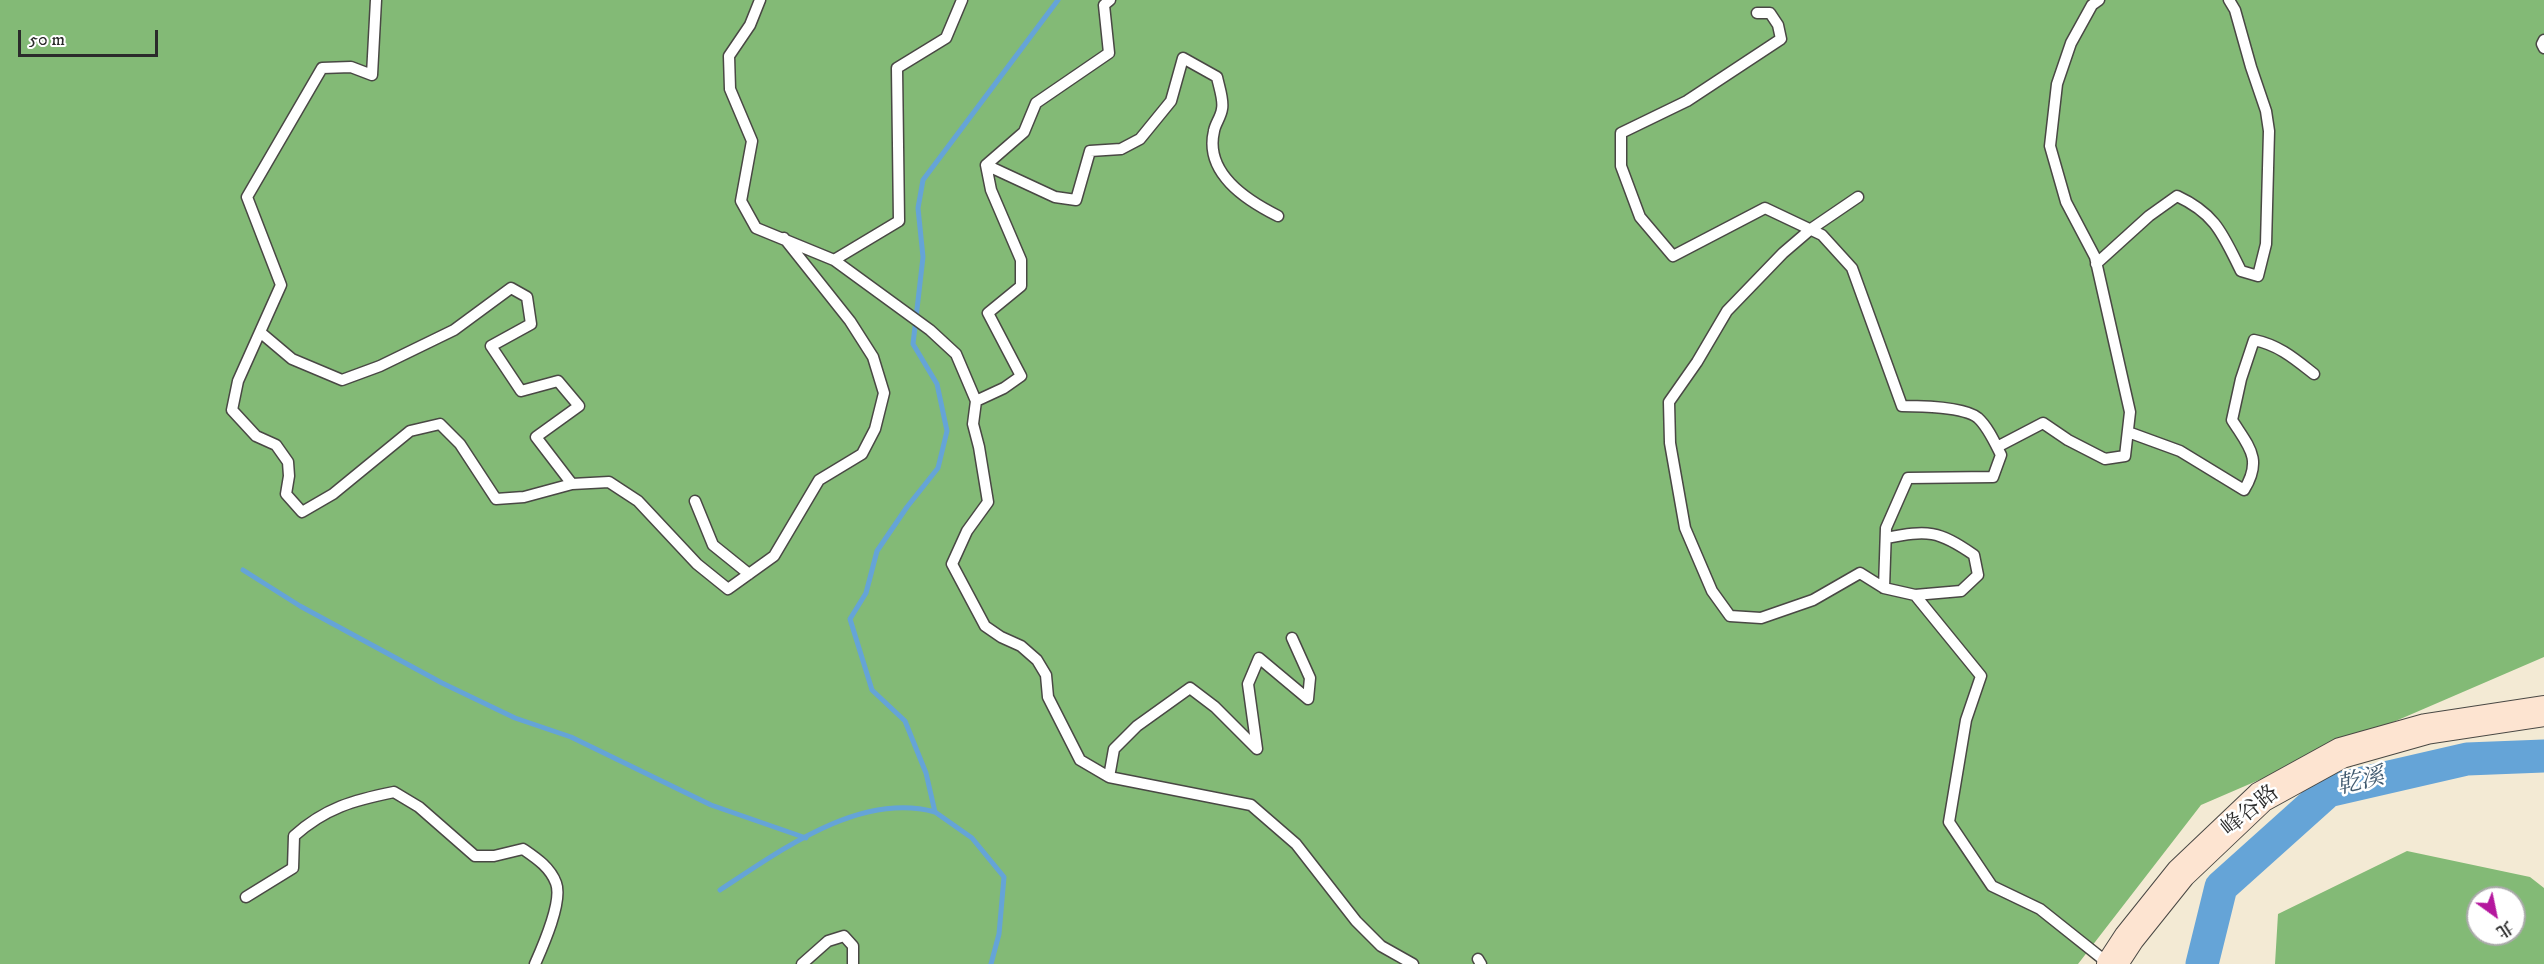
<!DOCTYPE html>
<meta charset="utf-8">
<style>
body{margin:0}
#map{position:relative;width:2544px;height:964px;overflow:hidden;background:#f3ead4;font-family:"IM FELL DW Pica","Noto Serif TC",serif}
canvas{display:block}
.north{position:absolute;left:2466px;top:886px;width:60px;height:60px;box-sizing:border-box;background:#fff;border:2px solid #aaa;border-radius:50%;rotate:147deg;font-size:16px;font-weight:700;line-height:24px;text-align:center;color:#2b2b2b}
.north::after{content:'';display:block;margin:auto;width:21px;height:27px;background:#b5179e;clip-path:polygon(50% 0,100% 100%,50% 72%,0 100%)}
.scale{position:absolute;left:18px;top:30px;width:140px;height:27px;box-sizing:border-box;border:3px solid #2b2b2b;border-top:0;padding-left:8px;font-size:18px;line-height:21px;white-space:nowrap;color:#2b2b2b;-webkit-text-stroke:4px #fff;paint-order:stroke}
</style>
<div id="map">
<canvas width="2544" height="964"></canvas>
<div class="north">北</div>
<div class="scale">50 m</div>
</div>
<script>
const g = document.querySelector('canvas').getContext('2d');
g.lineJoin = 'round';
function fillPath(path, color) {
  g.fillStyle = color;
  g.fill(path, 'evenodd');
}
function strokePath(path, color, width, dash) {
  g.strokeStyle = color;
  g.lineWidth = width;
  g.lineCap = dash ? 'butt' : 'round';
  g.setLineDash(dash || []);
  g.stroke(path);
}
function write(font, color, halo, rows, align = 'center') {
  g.font = font + ' "IM FELL DW Pica","Noto Serif TC",serif';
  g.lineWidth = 5;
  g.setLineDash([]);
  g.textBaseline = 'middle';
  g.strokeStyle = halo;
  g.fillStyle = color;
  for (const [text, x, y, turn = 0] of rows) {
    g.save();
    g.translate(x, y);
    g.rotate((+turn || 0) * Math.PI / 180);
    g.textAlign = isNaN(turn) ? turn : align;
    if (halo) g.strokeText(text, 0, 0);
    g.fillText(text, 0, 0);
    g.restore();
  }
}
fillPath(new Path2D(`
 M0 0H2544V657L2201 805 2078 964H0Z
 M2407 851 2530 877 2544 888V964H2275L2278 914ZM2478 898H2514V934H2478Z`), '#83ba76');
strokePath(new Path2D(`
 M243 570 300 606 442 683 515 718 571 737 711 805 806 838
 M720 890C780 851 860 791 935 812
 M991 964 999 934 1004 877 972 838 935 812 926 773 905 721 872 690 850 619 866 593 877 551 907 507 938 468 947 431 937 384 913 344 923 257 918 208 923 180 1058 0`), '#65a4d7', 5);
strokePath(new Path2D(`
 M2202 964 2221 887 2328 791 2467 759 2544 756`), '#65a4d7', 33);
const lane = new Path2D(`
 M376 0 372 75 351 67 322 68 247 197 281 285 238 381 232 410 256 436 276 445 288 462 289 476 286 494 302 512 333 494 410 431 440 424 460 444 496 499 524 497 572 484 609 482 638 501 697 564 728 589 774 556 819 480 862 454 875 429 884 393 873 357 850 321 784 238
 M760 0 750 25 729 56 730 89 752 141 741 201 756 228 834 260 930 330 956 354 976 401 973 424 979 447 988 502 967 531 952 564 985 626 1001 637 1021 646 1037 660 1046 675 1048 697 1080 760 1109 777 1251 805 1296 844 1356 921 1381 946 1413 964
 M1757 13H1770L1778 25 1781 39 1687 101 1621 133V166L1640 217 1673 256 1765 208 1822 235 1852 268 1902 406C1919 406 1965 407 1978 418 1988 427 1995 443 2001 455L1993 477 1908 478 1886 528 1884 588 1915 595 1981 676 1966 720 1949 822 1992 886 2040 909 2109 964
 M2544 40 2542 44 2544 48
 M986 165 1055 197 1076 200 1090 151 1121 149 1140 139 1171 101 1183 58 1217 77C1219 87 1224 100 1222 109 1221 117 1215 124 1214 131 1204 173 1246 200 1278 216
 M1858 197 1811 229 1783 253 1727 311 1697 362 1669 402 1670 443 1685 528 1712 591 1730 616 1761 618 1813 600 1860 573 1884 588
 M834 260 899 221 897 68 946 38 962 0
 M2096 264 2149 216 2177 196C2216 214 2223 235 2241 271L2258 276 2266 244 2269 131 2266 111 2251 67 2235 10 2229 0
 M260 332 292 359 342 380 380 366 454 330 511 288 527 297 531 324 491 346 521 391 558 381 579 406 536 437 572 484
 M976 401 1004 388 1021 376 988 313 1021 286V260L991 190 986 165 1024 132 1036 103 1109 53 1104 5 1110 0
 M2128 432 2180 451 2244 490C2263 459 2249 447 2232 420L2241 379 2254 340C2279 345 2295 359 2314 374
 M1997 447 2043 423 2068 440 2105 459 2125 456 2130 412 2095 257 2066 202 2050 146 2057 84 2071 43 2092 5 2099 0
 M695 501 713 545 749 574
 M1886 538C1928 530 1938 530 1974 555L1978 575 1961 591 1915 595
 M1109 777 1114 749 1137 726 1190 688 1215 707 1257 749 1248 684 1259 658 1308 699 1310 678 1292 638
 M246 897 293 868 294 836C325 808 354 800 394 792L419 807 475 856H494L523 849C536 858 550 867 556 883 563 901 543 946 535 964
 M1478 959 1481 964
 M802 964 828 941 844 936 853 946V964`);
const secondary = new Path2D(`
 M2112 964 2129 938 2181 873 2261 797 2341 753 2426 729 2544 711`);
strokePath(lane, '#494844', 13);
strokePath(secondary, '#494844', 32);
strokePath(lane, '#fff', 10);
strokePath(secondary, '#fde4d1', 30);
write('22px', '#2b2b2b', '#fff', [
 ["峰谷路",2251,812,-39]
]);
write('italic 24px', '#425b70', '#fff', [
 ["乾溪",2361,783,-13]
]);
</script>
